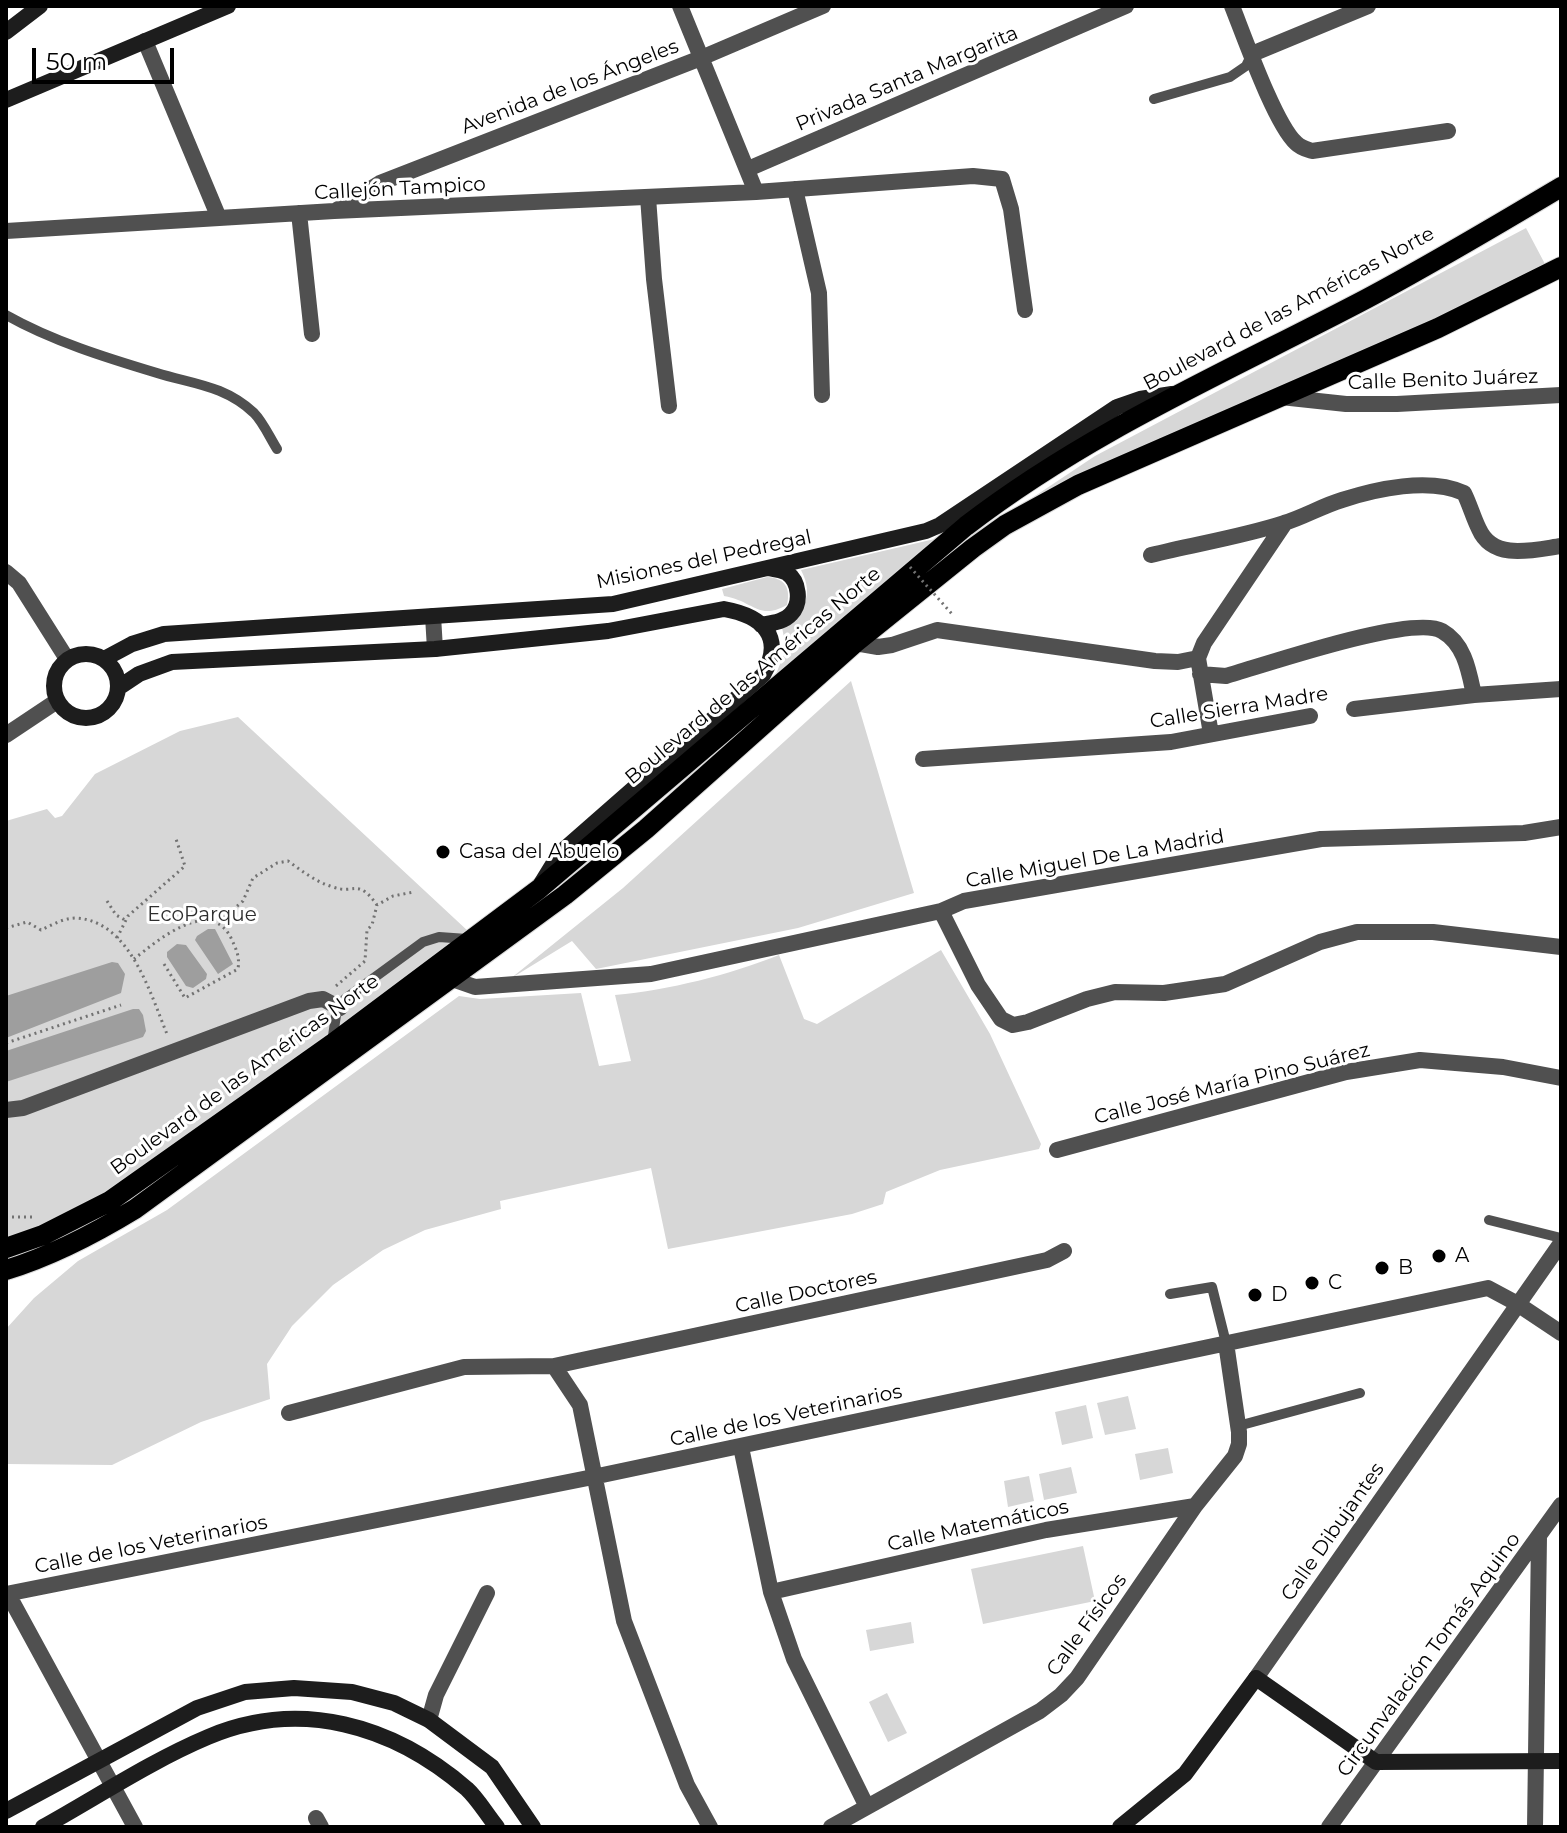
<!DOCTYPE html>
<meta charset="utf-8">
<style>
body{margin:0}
#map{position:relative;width:1567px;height:1833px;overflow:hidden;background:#fff;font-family:Montserrat,sans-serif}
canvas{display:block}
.frame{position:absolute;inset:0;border:8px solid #000;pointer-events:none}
.scale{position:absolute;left:32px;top:48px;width:142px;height:36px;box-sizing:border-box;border:4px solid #000;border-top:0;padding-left:10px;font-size:24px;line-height:28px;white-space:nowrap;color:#000;-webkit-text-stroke:6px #fff;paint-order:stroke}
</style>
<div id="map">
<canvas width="1567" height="1833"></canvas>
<div class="frame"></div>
<div class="scale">50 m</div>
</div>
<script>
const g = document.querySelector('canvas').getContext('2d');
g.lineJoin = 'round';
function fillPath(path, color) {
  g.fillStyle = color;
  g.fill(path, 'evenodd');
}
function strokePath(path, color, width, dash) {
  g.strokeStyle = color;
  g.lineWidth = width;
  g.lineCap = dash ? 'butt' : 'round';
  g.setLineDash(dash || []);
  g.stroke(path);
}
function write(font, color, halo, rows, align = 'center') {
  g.font = font + ' Montserrat,sans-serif';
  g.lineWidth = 6;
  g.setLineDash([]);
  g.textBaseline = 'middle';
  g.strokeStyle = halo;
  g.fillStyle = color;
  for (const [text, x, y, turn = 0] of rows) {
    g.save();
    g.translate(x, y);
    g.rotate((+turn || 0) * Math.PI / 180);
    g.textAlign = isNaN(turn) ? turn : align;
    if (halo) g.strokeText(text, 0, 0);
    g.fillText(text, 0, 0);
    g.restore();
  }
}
fillPath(new Path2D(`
 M1526 228 1545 264 1440 318 1029 500 1095 456Z
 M939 538 774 679 786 649 782 627C803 612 815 597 801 570Z
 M767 577C785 578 791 588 787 605 758 621 754 601 724 596L722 589Z
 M851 681 914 893 798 928 596 969 572 941 510 979 623 888Z
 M238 717 469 932 108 1192 6 1242V821L47 809 55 818 62 816 95 774 180 731Z
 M941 950 990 1034 1041 1144 1039 1149 940 1170 886 1192 883 1204 852 1214 668 1249 651 1168 500 1201 501 1209 425 1230 383 1250 333 1285 292 1326 267 1364 270 1399 201 1422 112 1465 6 1464V1329L34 1298 78 1261 167 1210 459 996 480 999 581 993 599 1066 631 1061 615 995C670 990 728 975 779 955L804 1019 817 1024Z
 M1128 1396 1136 1429 1105 1435 1097 1403Z
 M1086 1405 1093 1438 1062 1445 1055 1412Z
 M1168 1448 1173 1473 1140 1480 1135 1454Z
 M1071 1467 1077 1493 1044 1500 1039 1474Z
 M1029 1476 1034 1501 1008 1507 1004 1481Z
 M1083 1546 1095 1601 983 1624 971 1569Z
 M911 1622 914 1643 870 1651 866 1630Z
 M887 1693 907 1733 888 1742 869 1702Z`), '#d7d7d7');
fillPath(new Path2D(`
 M208 929H215L233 964 218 974 195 940 197 936Z
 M177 944 186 945 207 974 206 979 193 988 186 986 167 957V952Z
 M112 962 118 963 125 974 121 993 6 1038V996Z
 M133 1009H139L143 1015 146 1031 143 1037 6 1082V1051Z`), '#9e9e9e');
const primary = new Path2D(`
 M6 1248 43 1235 110 1201 332 1044 539 889 966 526C1089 431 1229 371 1366 299 1432 264 1497 225 1561 187
 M6 1270C52 1256 94 1234 135 1209L565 895 646 829 855 643 973 548 1005 525 1078 485 1438 328 1561 267`);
strokePath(primary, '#dbdbdb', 22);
strokePath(new Path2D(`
 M107 901 116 915 125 920
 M219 922 243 901 253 878 277 863 288 861C302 871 316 882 333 887 355 895 357 877 377 905
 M6 928 27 922 41 930C52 925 63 918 76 918 130 921 150 993 167 1034
 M117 938 128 916 185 866 175 836
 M134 959C158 940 210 896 231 938 236 949 240 956 238 969L185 998 164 964
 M336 986 365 961 367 930 372 925 377 905 393 896 414 892
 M6 1043 121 1005
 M294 1045 314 1019
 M6 1217H34`), '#727272', 3, [2, 4]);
strokePath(new Path2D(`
 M1154 99 1230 77 1246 66 1251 56
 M6 315C52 341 107 358 157 373 192 384 224 385 254 413 263 422 270 438 277 449
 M332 1043 336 1015 345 999 423 942 439 937 467 939
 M1489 1220 1561 1238
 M1170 1294 1212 1287 1226 1343
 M1238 1426 1360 1393`), '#505050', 10);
strokePath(new Path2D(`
 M680 6 756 192
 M1232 6C1244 36 1275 124 1296 143 1301 148 1306 149 1312 151L1448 131
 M145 41 219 218
 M1252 54 1368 6
 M748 169 1126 6
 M795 189 819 293 822 395
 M648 197 654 279 669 406
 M335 211 380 183 701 58 823 6
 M299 213 312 334
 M6 231 334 211 756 192 973 176 1002 179 1011 209 1025 310
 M1281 397 1346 404H1397L1561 395
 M1151 555C1195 544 1241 537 1284 523 1304 517 1322 506 1342 500 1376 489 1429 477 1464 493 1470 505 1473 517 1479 529 1493 561 1533 550 1561 546
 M6 572 19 583 67 659
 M433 616 435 649
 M855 643 878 647 892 645 937 630 1155 661 1178 662 1198 658
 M1200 674 1226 676C1265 665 1412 614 1442 631 1465 644 1469 672 1474 695
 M1354 709 1474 695 1561 689
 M1211 734 1198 658 1204 643 1285 523
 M6 735 57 701
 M923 759 1171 742 1310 716
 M941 911 978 985 1001 1019 1013 1025 1028 1022 1087 999 1115 992 1164 993 1225 984 1320 942 1357 932H1433L1561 947
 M452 979 475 987 651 974 941 911 964 901 1321 839 1524 833 1561 827
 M6 1110 23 1108 309 1001 323 999 340 1008
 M1057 1150 1346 1072 1420 1060 1503 1067 1561 1078
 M554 1366 580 1405 624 1621 687 1785 710 1827
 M289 1413 464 1367 554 1366 1047 1260 1064 1251
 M741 1447 771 1592 794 1659 867 1807
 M771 1592 1046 1530 1195 1506
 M6 1594 593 1477 1488 1288 1516 1303 1561 1333
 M8 1594 135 1827
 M1256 1678 1561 1243
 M429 1720 436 1695 487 1593
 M316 1818 321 1827
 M831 1827 1040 1711 1061 1695 1077 1678 1195 1506 1235 1456 1239 1444V1432L1226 1343
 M1329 1827 1561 1505
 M1535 1827 1539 1537`), '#505050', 16);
strokePath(new Path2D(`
 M6 32 40 6
 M6 100 228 6
 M761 625C772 623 784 622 791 614 802 603 799 581 787 573 782 570 774 569 768 568
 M54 686a32 32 0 1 1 64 0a32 32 0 1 1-64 0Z
 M104 659 132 644 164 634 613 604 926 531 940 525 1117 407 1140 399 1172 394
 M118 688 139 674 172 662 435 649 608 631 724 609C763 616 785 637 763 675L560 853 541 884
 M6 1811 197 1708 245 1692 294 1688 352 1692 394 1703 429 1720 492 1767 533 1827
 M43 1827C97 1797 151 1761 208 1737 300 1698 393 1725 467 1789 478 1799 487 1815 497 1827
 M1120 1827 1185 1774 1256 1678 1376 1762 1561 1761`), '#1d1d1d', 16);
strokePath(primary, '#000', 20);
strokePath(new Path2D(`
 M910 567 952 614`), '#727272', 3, [2, 4]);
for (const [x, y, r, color] of [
 [443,852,8,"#000"],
 [1439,1256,8,"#000"],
 [1382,1268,8,"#000"],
 [1312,1283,8,"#000"],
 [1255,1295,8,"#000"]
]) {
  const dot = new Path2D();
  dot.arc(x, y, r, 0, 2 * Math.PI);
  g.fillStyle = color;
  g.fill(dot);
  strokePath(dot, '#fff', 3);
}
write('20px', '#000', '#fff', [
 ["Privada Santa Margarita",907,79,-23],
 ["Avenida de los Ángeles",570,87,-21],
 ["Callejón Tampico",400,189,-3],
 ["Boulevard de las Américas Norte",1289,309,-28],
 ["Calle Benito Juárez",1443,380,-2],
 ["Misiones del Pedregal",704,560,-12],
 ["Boulevard de las Américas Norte",753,676,-40],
 ["Calle Sierra Madre",1239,708,-9],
 ["Calle Miguel De La Madrid",1095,859,-10],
 ["Boulevard de las Américas Norte",245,1075,-36],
 ["Calle José María Pino Suárez",1232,1084,-14],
 ["Calle Doctores",806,1292,-12],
 ["Calle de los Veterinarios",786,1416,-12],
 ["Calle Matemáticos",978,1526,-12],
 ["Calle Dibujantes",1333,1532,-55],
 ["Calle de los Veterinarios",151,1545,-11],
 ["Calle Físicos",1087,1625,-54],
 ["Circunvalación Tomás Aquino",1429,1655,-54]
]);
write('20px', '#000', '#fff', [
 ["Casa del Abuelo",459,852],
 ["A",1455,1256],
 ["B",1398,1268],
 ["C",1328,1283],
 ["D",1271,1295]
], 'left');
write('20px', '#2e2e2e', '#fff', [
 ["EcoParque",202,915]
]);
</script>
